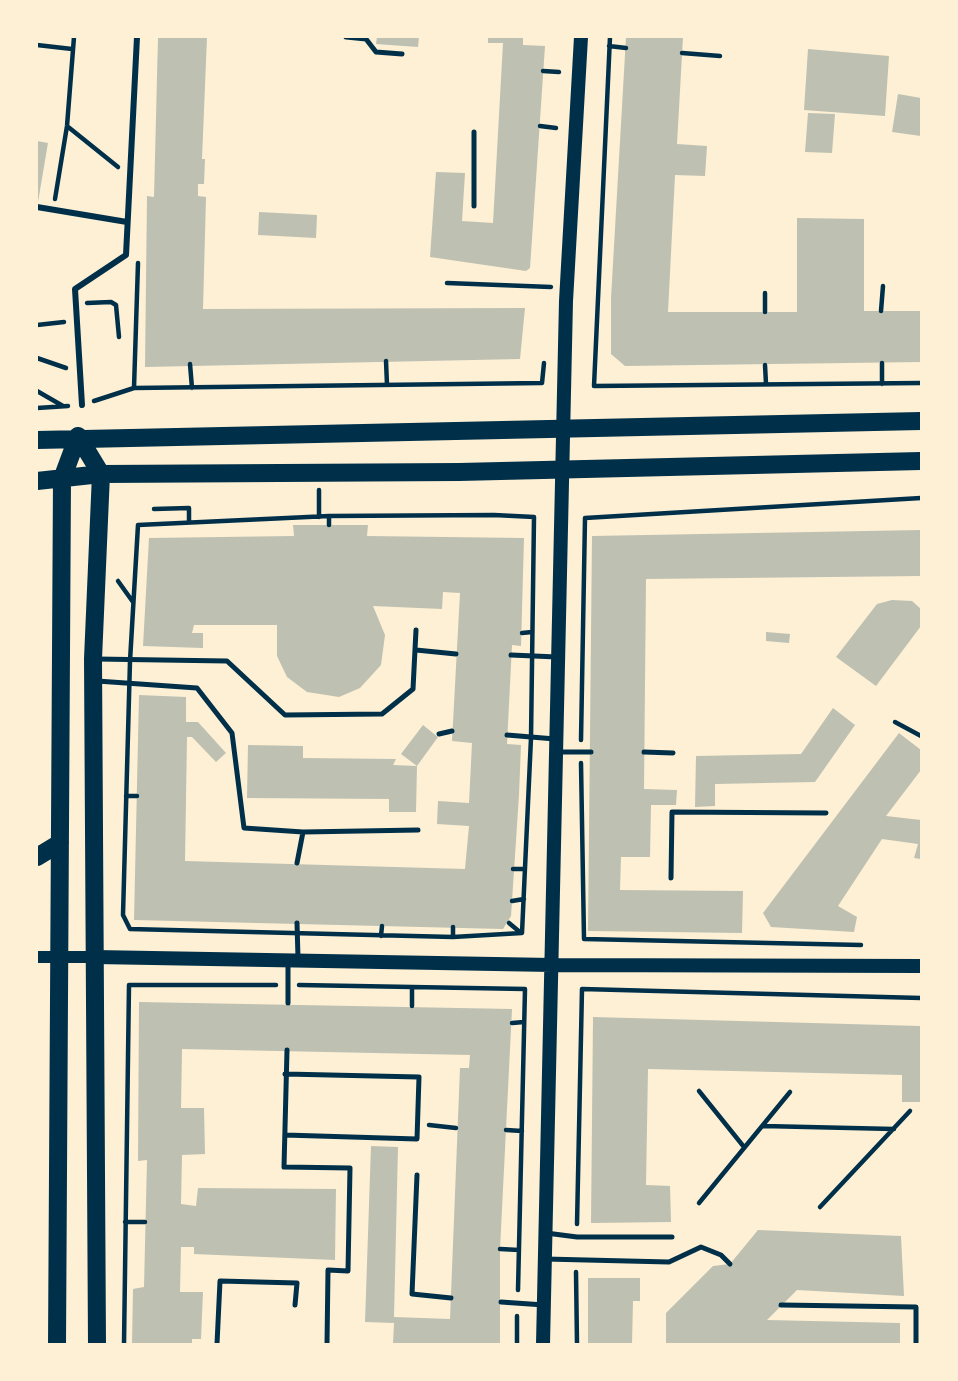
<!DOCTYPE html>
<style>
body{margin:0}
#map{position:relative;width:958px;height:1381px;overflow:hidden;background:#fdf0d5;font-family:Commissioner,sans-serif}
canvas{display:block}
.frame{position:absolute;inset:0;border:38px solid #fdf0d5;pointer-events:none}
</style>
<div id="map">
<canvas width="958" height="1381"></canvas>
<div class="frame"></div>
</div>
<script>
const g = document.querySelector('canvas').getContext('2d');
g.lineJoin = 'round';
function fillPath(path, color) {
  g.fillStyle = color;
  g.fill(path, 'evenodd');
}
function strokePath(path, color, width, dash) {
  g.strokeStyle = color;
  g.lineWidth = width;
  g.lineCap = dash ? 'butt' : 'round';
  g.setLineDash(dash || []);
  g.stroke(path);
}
fillPath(new Path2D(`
 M158 37H207L202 159H205L204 184H198V196L206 197 203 309 525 308 520 359 145 367 147 196 154 197Z
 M377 37H419L418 47 376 44Z
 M488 37H523V45L545 46 530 268 526 271 430 257 436 172 465 173 462 221 493 223 503 43H488Z
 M626 37H683L677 144 707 146 705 176 675 175 668 312H797V218L864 219V311H921V362L625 366 611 354V298Z
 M808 49 889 56 885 116 804 110Z
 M898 94 921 98V136L892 132Z
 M808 113 835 114 832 153 805 152Z
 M37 141 48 143 38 202H37Z
 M259 212 317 215 316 238 258 235Z
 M293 525H368L367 536 524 538 521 646 512 645 507 744 521 745 519 795 511 916 503 929 134 920 139 695 186 697V722H198L226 753 216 762 192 737H187L185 861 465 869 469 826 437 824 438 801 469 803 472 743 452 741 460 593 443 592 442 609 373 606 385 635 381 665 360 688 339 697 307 692 287 677 277 656V625H194L192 633H203V648L143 646 149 538 294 536Z
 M921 530V576L646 579 644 789 677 790 676 805H651L650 857H621L620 890 743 891 742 933 588 931 592 536Z
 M892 600 912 601 921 609V626L876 686 836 657 877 604Z
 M766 632 790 634 789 643 766 641Z
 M833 708 855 725 815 782 715 784V806L695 807 696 756 801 754Z
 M423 725 438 737 417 766 416 812H389V799L247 798 248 745 303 746V758L396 759 393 765 417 766 401 754Z
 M899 733 921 750V770L886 816 921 820V859L914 858 918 844 882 839 838 906 857 917 854 932 771 927 763 913Z
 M139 1002 512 1009 500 1249V1344H393L394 1323 365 1322 371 1146 398 1147 394 1317 450 1319 460 1068H469L470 1055 182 1049 181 1108H204L205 1154 182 1155 181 1204 196 1206 198 1188 336 1189 335 1260 194 1254V1247H181L180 1292H203L201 1339H192V1344H132L133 1289 144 1287 147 1160 138 1161Z
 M593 1017 921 1026V1102H902V1075L648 1069 646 1185 670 1186 671 1222 591 1223Z
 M758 1230 901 1236 904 1296 797 1290 767 1320 900 1323V1344H666V1313L713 1266 730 1264Z
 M588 1278H640V1301H633L632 1344H588Z`), '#bec0b2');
strokePath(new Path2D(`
 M610 37 594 386 921 383
 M37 45 72 49
 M609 46 626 48
 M682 53 720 56
 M543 71 559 72
 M67 126 118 167
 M540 126 556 128
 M55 199 67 126 74 37
 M447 283 551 287
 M765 293V312
 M87 303 111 302 116 305 119 337
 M881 311 883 286
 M37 325 64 322
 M37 358 66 368
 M386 361 387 385
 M882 363V384
 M190 364 192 388
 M765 365 766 384
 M134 388 138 263
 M37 391 63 406
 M94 401 134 388 542 383 544 363
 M37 408 68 406
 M319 490V517
 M154 509 189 508V521
 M494 515 534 517 531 738 522 933 453 937 130 929 123 915 130 661 138 525 329 516Z
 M329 516V525
 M118 581 133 602
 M522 633 532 632
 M895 722 921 736
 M581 740 585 518 921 498
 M581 763 584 939 861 945
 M126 796H137
 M513 869H525
 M512 901 524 899
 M509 923 521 933
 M381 936 382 926
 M453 937V927
 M299 985 525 989 518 1290
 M412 987V1006
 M512 1023 524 1022
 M699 1091 744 1147
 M429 1125 456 1128
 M763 1126 894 1129
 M506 1130 522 1131
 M699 1203 790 1092
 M820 1207 910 1111
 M125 1222H145
 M577 1224 582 989 921 998
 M500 1249 519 1250
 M576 1272 577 1344
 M124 1344 129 985H276
 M517 1344V1316`), '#003049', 4.5);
strokePath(new Path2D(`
 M346 37 366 39 376 52 402 54
 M474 132V206
 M416 650 456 654
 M511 655 557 657
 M96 659 227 661 285 715 382 714 413 689 416 630
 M97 681 197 688 232 733 244 828 303 832 418 830
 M439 734 452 731
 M507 735 555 739
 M557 752H591
 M644 752 673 753
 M297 863 303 832
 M671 878 672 812 826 813
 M297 923 298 958
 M288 961V1003
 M287 1050 284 1167 350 1168 348 1271 328 1270 327 1344
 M285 1135 417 1139 419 1077 285 1074
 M417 1175 412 1294 451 1298
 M546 1233 577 1237H672
 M545 1259 669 1262 701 1247 721 1255 730 1264
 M501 1302 544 1305
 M781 1305 916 1307V1344
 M217 1344 220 1281 297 1283 295 1305`), '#003049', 5);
strokePath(new Path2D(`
 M37 207 127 222
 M82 405 75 289 126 255 137 37`), '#003049', 6);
strokePath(new Path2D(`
 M37 957H95`), '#003049', 12);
strokePath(new Path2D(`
 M95 957 552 965 921 966
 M543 1344 566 301 581 37`), '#003049', 14);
strokePath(new Path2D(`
 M78 436 101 474 93 659 97 1344
 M37 440 921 421
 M37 481 101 474 459 472 921 461
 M37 857 60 843
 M57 1344 62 479 78 436`), '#003049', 18);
</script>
